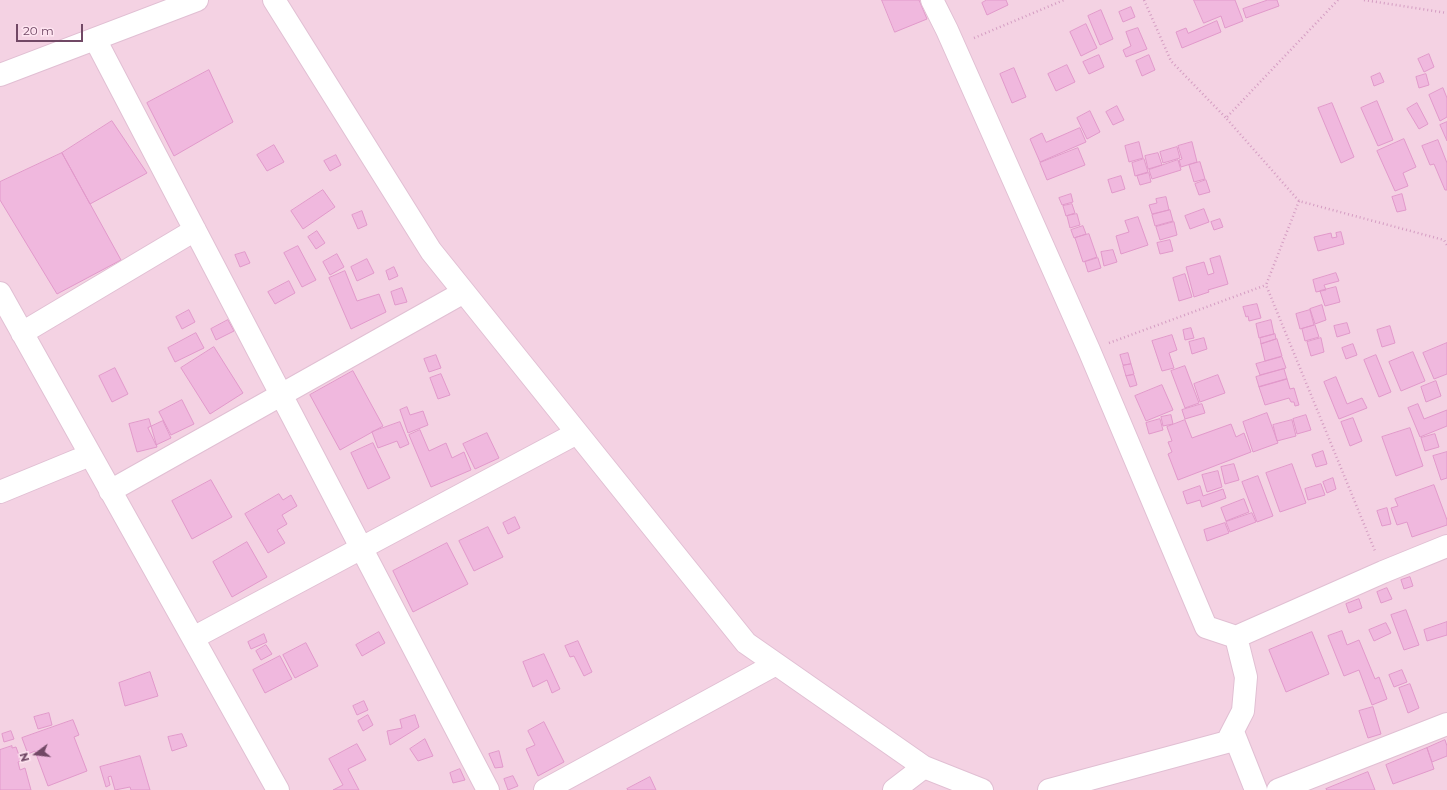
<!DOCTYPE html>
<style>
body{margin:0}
#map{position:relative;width:1447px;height:790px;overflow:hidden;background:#fbe0ec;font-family:Montserrat,sans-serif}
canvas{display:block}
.north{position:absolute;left:16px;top:734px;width:40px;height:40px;-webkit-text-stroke:3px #ffe5f1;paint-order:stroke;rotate:255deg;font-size:11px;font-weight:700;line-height:16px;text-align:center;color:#714865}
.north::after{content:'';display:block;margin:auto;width:14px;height:18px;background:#714865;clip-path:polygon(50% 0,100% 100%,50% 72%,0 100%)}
.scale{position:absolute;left:16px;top:24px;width:67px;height:18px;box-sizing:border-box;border:2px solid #714865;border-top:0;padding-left:5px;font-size:12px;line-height:14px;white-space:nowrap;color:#714865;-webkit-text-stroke:3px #ffe5f1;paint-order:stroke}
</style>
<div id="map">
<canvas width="1447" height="790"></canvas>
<div class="north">N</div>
<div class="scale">20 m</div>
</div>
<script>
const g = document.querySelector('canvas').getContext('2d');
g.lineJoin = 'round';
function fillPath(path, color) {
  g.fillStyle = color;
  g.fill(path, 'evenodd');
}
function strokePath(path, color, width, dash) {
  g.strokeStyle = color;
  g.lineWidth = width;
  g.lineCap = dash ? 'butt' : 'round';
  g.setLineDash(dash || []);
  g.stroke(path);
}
fillPath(new Path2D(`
 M0 0H1447V790H0Z`), '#f4d2e3');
const building = new Path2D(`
 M882 0H919L927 19 895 32Z
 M987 0H1006L1008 5 987 15 982 3Z
 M1194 0H1235L1243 21 1225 28 1221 16 1204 23Z
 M1268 0H1277L1279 6 1246 18 1243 9Z
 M1131 7 1135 17 1123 22 1119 12Z
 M1101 10 1113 39 1100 45 1088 16Z
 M1217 21 1221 32 1182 48 1176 32 1186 28 1188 33Z
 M1086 24 1097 48 1081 56 1070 32Z
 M1138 28 1147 49 1126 57 1123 50 1131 46 1126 32Z
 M1429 54 1434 67 1424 72 1418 59Z
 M1099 55 1104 67 1089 74 1083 62Z
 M1149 55 1155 70 1142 76 1136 61Z
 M1067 65 1075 82 1056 91 1048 74Z
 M1014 68 1026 97 1012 103 1000 74Z
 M209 70 233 122 174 156 147 103Z
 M1380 73 1384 82 1374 86 1371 77Z
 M1426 74 1429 85 1419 88 1416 77Z
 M1443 88 1447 98V117L1440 121 1429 95Z
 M1377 101 1393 140 1378 146 1361 108Z
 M1332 103 1354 157 1341 163 1318 108Z
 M1417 103 1428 124 1419 129 1407 109Z
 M1117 106 1124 120 1113 125 1106 112Z
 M1090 111 1100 132 1087 139 1077 118Z
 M112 121 147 173 90 204 62 153Z
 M1447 122V141L1440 125Z
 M1080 128 1086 142 1040 162 1030 139 1042 133 1046 142Z
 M1404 139 1416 167 1403 173 1408 186 1395 191 1377 151Z
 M1438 140 1447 163V190H1445L1434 164 1430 165 1422 146Z
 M1139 142 1143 158 1129 162 1125 146Z
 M1192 142 1197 162 1181 167 1179 160 1182 159 1178 146Z
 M274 145 284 162 267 171 257 155Z
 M1177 147 1180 158 1163 163 1160 152Z
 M1078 148 1085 165 1047 180 1040 163Z
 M62 153 121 260 57 294 0 200V182Z
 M1158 153 1162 165 1148 169 1145 156Z
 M336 155 341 165 330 171 324 161Z
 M1144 159 1148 172 1135 176 1132 163Z
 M1178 160 1181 170 1152 179 1149 170Z
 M1200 162 1205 179 1194 182 1189 165Z
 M1149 173 1151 182 1140 185 1137 176Z
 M1121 176 1125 189 1112 193 1108 180Z
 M1206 180 1210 192 1199 195 1195 184Z
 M323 190 335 207 303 229 291 211Z
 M1071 194 1073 202 1062 205 1059 198Z
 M1402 194 1406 210 1397 212 1392 197Z
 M1166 197 1169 210 1152 214 1149 205 1157 203 1156 199Z
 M1072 204 1075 213 1066 216 1063 206Z
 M1204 209 1209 222 1190 229 1185 216Z
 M1170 210 1173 221 1155 226 1152 215Z
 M362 211 367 225 358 229 352 215Z
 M1077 214 1080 225 1070 228 1067 216Z
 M1138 217 1148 245 1121 254 1116 236 1129 232 1125 221Z
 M1220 219 1223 227 1214 230 1211 222Z
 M1174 222 1177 235 1160 240 1156 227Z
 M1083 226 1086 234 1074 238 1071 230Z
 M317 231 325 243 316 249 308 237Z
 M1341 232 1344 244 1318 251 1314 237 1331 233 1332 238 1337 237 1336 233Z
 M1089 234 1097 257 1083 262 1075 238Z
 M1170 240 1173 251 1160 254 1157 243Z
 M298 246 316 280 302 287 284 253Z
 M1113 250 1117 262 1104 266 1101 252Z
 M245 252 250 263 240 267 235 255Z
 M337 254 344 267 330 275 323 262Z
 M1220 256 1228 284 1208 290 1209 292 1194 297 1186 267 1204 262 1208 275 1214 273 1210 259Z
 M1098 258 1101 268 1088 272 1085 262Z
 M367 259 374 273 357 281 351 267Z
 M394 267 398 276 389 280 386 271Z
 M345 271 357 301 379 294 386 312 351 329 329 278Z
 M1336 273 1339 281 1324 285 1326 290 1316 292 1313 280Z
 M1185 274 1192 297 1179 301 1173 278Z
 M289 281 295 293 275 304 268 292Z
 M1336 287 1340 302 1325 306 1320 291Z
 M402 288 407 302 395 305 391 292Z
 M1257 304 1261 318 1249 321 1248 316 1246 317 1243 307Z
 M1322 305 1326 320 1315 324 1310 309Z
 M189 310 195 322 182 329 176 317Z
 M1310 310 1314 325 1300 329 1296 314Z
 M228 320 234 331 216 340 211 329Z
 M1271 320 1274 334 1259 338 1256 324Z
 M1347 323 1350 333 1337 337 1334 326Z
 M1315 325 1319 337 1305 341 1302 329Z
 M1390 326 1395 343 1382 347 1377 330Z
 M1191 328 1194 338 1185 340 1183 330Z
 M196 333 204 348 175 362 168 348Z
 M1275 334 1276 339 1261 344 1260 338Z
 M1172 335 1177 350 1169 353 1174 368 1162 371 1152 341Z
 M1204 338 1207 349 1192 354 1189 342Z
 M1321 338 1324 352 1311 356 1307 342Z
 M1277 339 1282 356 1265 361 1261 344Z
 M1447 343V374L1434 379 1423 353Z
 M1353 344 1357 355 1346 359 1342 348Z
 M214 347 243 393 210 414 181 368Z
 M1413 352 1425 381 1401 391 1389 362Z
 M1128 353 1131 364 1123 365 1120 355Z
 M436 355 441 368 429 372 424 359Z
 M1376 355 1391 392 1379 397 1364 360Z
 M1282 357 1286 368 1260 375 1256 364Z
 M1131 364 1134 374 1126 376 1123 366Z
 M1185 366 1199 403 1185 408 1171 371Z
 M115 368 128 394 112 402 99 376Z
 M1284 369 1287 379 1259 387 1256 377Z
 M353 371 383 426 340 450 310 395Z
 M441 374 450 395 438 399 430 378Z
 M1134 375 1137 385 1130 387 1126 376Z
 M1218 375 1225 393 1200 402 1194 384Z
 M1336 377 1347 404 1362 398 1367 408 1339 419 1324 382Z
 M1287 379 1290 389 1294 388 1299 405 1295 406 1294 402H1291L1289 398 1265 405 1259 387Z
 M1436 381 1441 396 1426 402 1421 387Z
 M1162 385 1173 410 1146 421 1135 396Z
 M182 400 194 424 171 435 159 412Z
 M1202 404 1205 413 1185 419 1182 410Z
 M1418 404 1424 419 1447 410V426L1420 437 1408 408Z
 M407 407 410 415 423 411 428 425 408 433 400 410Z
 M1267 413 1278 443 1253 452 1243 422Z
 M1171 415 1173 424 1163 426 1161 417Z
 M1306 415 1311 430 1297 434 1293 419Z
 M1353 418 1362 441 1350 446 1341 422Z
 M149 419 157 447 137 452 129 424Z
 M1160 419 1163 430 1149 434 1146 423Z
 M1185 420 1192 438 1231 424 1236 437 1244 433 1251 452 1178 480 1168 454 1172 452 1168 442 1172 441 1167 427Z
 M1292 420 1296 436 1277 441 1273 425Z
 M163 421 171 438 156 445 148 428Z
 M400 422 409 444 400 448 397 441 378 448 372 432Z
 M1410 428 1423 466 1396 476 1382 437Z
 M420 430 429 451 446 443 452 458 464 452 471 470 431 487 409 435Z
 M487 433 499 458 475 469 463 444Z
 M1435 434 1439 447 1425 451 1421 438Z
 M373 443 390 478 368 489 351 453Z
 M1323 451 1327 464 1316 467 1312 455Z
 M1447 452V478L1441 480 1433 456Z
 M1234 464 1239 480 1225 484 1221 467Z
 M1292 464 1306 503 1280 512 1266 473Z
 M1218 471 1222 487 1207 492 1202 475Z
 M1258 476 1273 516 1257 522 1242 482Z
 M1333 478 1336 489 1327 493 1323 482Z
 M211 480 232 517 192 539 172 501Z
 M1321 484 1325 495 1308 500 1305 489Z
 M1434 485 1447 520V525L1412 537 1407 522 1397 525 1391 508 1398 506 1395 499Z
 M1200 486 1203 496 1223 489 1226 498 1202 507 1200 500 1187 504 1183 492Z
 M279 494 283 500 291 495 297 506 282 515 287 524 277 530 285 543 268 553 245 514Z
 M1244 499 1249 512 1226 521 1221 508Z
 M1387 508 1391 524 1382 526 1377 511Z
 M1252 513 1256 522 1230 532 1226 522Z
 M515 517 520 528 508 534 503 523Z
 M1225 523 1229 533 1207 541 1204 530Z
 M488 527 503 557 474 571 459 541Z
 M247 542 267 577 232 597 213 562Z
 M447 543 468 584 413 612 393 571Z
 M1410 577 1413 586 1404 589 1401 580Z
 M1387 588 1392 599 1381 603 1377 592Z
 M1359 599 1362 608 1349 613 1346 604Z
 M1406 610 1419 645 1404 650 1391 615Z
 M1447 622V635L1427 641 1424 630Z
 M1386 623 1391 633 1374 641 1369 630Z
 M1342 631 1347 645 1359 640 1375 679 1379 677 1387 699 1372 705 1359 670 1344 676 1328 636Z
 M379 632 385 643 362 656 356 645Z
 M1312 632 1329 674 1286 692 1269 650Z
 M264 634 267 642 251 649 248 642Z
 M578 641 592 672 584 676 574 656 570 657 565 646Z
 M306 643 318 666 295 678 283 655Z
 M266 645 272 654 261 660 256 651Z
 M544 654 560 689 552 693 547 680 533 687 523 662Z
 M280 656 292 679 265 693 253 670Z
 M1402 670 1407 682 1394 687 1389 675Z
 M150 672 158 696 125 706 119 683Z
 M1410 684 1419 708 1408 713 1399 688Z
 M364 701 368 710 357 715 353 706Z
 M1373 707 1381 734 1368 738 1359 711Z
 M49 713 52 725 38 729 34 717Z
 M368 715 373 725 363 731 358 721Z
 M415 715 419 727 390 745 387 731 402 728 400 720Z
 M73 720 79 735 74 737 87 771 48 786 35 751 28 754 22 738Z
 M544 722 564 762 538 776 526 749 535 745 528 731Z
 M11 731 14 739 4 742 2 734Z
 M182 734 187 746 172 751 168 737Z
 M425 739 433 756 418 761 410 749Z
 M1445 740 1447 746V756L1432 762 1427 748Z
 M357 744 366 760 348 769 359 790H333L343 785 329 759Z
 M12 746V748L16 747 21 761 18 762 20 770 25 768 31 790H0V750Z
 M1427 748 1434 769 1393 784 1386 765Z
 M499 751 503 767 495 768 489 754Z
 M140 756 150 790H131L130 787 115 790 111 776 108 777 110 785 106 787 100 767Z
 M460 769 465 780 453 783 450 773Z
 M1368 772 1375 790H1327L1326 789Z
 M513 776 518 786 508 790 504 779Z
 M650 777 656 790H628L627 789Z`);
fillPath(building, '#f0b8de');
strokePath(building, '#e299cb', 1);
const minor = new Path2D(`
 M274 0 431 251 746 643 924 767 982 790
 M932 0 947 30 1089 350 1206 627 1236 637
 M95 39 488 790
 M0 75 197 0
 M0 293 278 790
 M22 333 195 230
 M110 491 464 292
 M0 492 90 455
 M193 638 577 433
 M1233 732 1256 790
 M545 790 776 664
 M894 790 924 767
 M1049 790 1227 742 1243 711 1246 677 1236 637 1383 572 1447 546
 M1278 790 1447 724`);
strokePath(minor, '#e1bfd3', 24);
strokePath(new Path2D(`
 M1144 0 1171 61 1226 118
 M1338 0 1226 118 1299 201 1444 240 1447 245
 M1364 0 1447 13
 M974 38 1064 0
 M1299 201 1266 285 1375 551
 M1109 343 1266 285`), '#d49cc2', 2.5, [1, 3]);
strokePath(minor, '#fff', 22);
</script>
